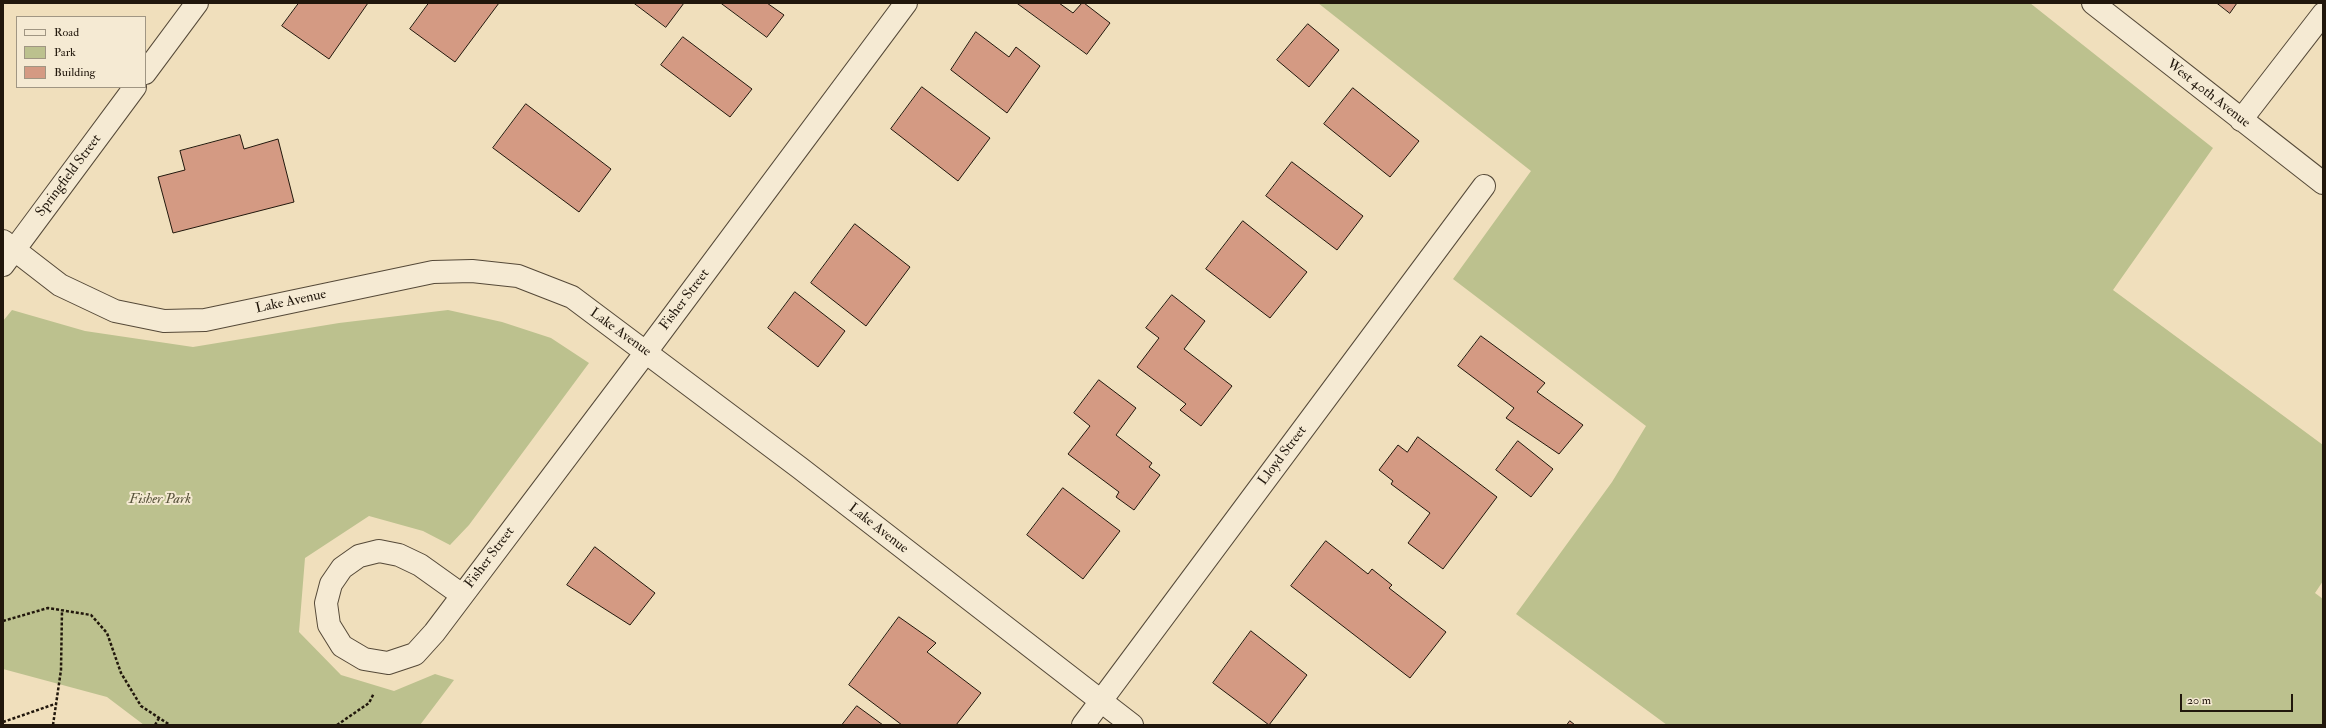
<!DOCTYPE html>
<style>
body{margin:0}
#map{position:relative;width:2326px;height:728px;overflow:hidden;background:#f0dfbc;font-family:"IM FELL Double Pica",serif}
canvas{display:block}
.frame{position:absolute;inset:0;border:4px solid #21170c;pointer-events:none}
.legend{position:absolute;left:16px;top:16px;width:130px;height:72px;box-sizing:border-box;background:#f5ead3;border:1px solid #a09683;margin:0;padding:5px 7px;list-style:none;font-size:12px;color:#21170c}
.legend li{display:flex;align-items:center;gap:8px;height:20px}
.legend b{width:20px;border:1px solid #a09683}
.scale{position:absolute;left:2180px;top:694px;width:113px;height:18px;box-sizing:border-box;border:2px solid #21170c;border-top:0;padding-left:5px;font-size:12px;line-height:14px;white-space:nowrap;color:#21170c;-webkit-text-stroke:3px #f5ead3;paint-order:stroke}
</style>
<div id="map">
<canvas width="2326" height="728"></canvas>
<div class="frame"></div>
<ul class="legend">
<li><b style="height:5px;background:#f5ead3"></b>Road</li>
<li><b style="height:11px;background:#bcc18e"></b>Park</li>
<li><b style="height:11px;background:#d49a83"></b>Building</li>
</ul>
<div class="scale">20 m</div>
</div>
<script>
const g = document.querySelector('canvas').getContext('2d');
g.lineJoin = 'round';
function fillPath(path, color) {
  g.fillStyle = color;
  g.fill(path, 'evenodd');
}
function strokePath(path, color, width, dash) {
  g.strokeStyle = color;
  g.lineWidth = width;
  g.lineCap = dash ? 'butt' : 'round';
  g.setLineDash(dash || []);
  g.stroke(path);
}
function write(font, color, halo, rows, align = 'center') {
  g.font = font + ' "IM FELL Double Pica",serif';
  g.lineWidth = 4;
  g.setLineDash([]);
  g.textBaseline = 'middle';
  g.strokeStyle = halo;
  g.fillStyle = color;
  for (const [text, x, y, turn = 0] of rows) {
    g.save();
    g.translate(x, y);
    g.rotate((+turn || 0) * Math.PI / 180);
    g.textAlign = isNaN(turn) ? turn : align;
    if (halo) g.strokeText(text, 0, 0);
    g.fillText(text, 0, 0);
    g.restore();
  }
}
fillPath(new Path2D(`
 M1318 3H2030L2213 148 2113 290 2323 445V581L2315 593 2323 599V725H1667L1516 614 1612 482 1646 426 1453 279 1531 171Z
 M12 310 85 331 193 347 339 323 448 310 502 322 551 338 589 363 469 525 450 545 423 531 369 516 305 558 299 632 341 675 394 691 435 674 454 680 420 725H144L107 697 3 669V321Z`), '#bcc18e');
const building = new Path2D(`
 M299 3H368L329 59 282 26Z
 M429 3H499L455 62 410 29Z
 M634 3H684L666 27Z
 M721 3H767L784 15 767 37Z
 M1017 3H1059L1073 13 1082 3H1084L1110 23 1087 54Z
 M2217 3H2237L2230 13Z
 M1308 24 1339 50 1309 87 1277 60Z
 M976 32 1009 57 1016 47 1040 66 1007 113 951 70Z
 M683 37 752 89 730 117 661 65Z
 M922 87 990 138 958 181 891 129Z
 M1353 88 1419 141 1390 177 1324 124Z
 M526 104 611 169 579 212 493 148Z
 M240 135 244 149 278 139 294 202 173 233 158 177 185 170 180 151Z
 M1292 162 1363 216 1337 250 1266 196Z
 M1243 221 1307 272 1270 318 1206 269Z
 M855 224 910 267 866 326 811 283Z
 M795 292 845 331 818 367 768 328Z
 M1172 295 1205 321 1184 349 1232 386 1201 426 1180 410 1186 404 1137 367 1159 338 1146 328Z
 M1481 336 1545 383 1537 392 1583 425 1559 454 1506 418 1514 408 1458 366Z
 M1099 380 1136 408 1116 435 1152 463 1149 467 1160 475 1134 510 1116 497 1119 492 1068 454 1090 426 1074 413Z
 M1418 437 1497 497 1443 569 1408 543 1430 513 1391 484 1393 481 1379 470 1398 445 1407 452Z
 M1518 441 1553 469 1531 497 1496 470Z
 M1063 488 1120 531 1083 579 1027 535Z
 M1326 541 1368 574 1372 569 1392 585 1389 588 1446 632 1410 678 1291 586Z
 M595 547 655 593 630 625 567 585Z
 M899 617 936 643 927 652 981 693 956 725H902L849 685Z
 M1251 631 1307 675 1269 725 1213 683Z
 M857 706 883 725H842Z
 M1570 721 1575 725H1567Z`);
fillPath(building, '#d49a83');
strokePath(building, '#21170c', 1);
const minor = new Path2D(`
 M2093 3 2323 183
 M145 73 197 3
 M2241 120 2323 14
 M3 241 60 285 115 311 164 321 205 320 433 272 472 271 518 276 572 297 800 468 1132 725
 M3 265 135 87
 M462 595 420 565 399 555 379 551 359 556 342 568 331 584 326 603 329 625 342 646 364 659 388 663 415 654 434 633 646 352 906 3
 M1083 725 1484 186`);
strokePath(minor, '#554938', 24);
strokePath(new Path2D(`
 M3 621 48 608 91 615 107 633 121 673 141 706 170 725
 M3 722 55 704
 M53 725 61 670 62 610
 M155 725 159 718
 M337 725 369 703 374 693`), '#21170c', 2.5, [3, 2]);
strokePath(minor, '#f5ead3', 22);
write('14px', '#21170c', '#f5ead3', [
 ["West 40th Avenue",2208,94,38],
 ["Springfield Street",69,176,-53],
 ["Fisher Street",685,300,-53],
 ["Lake Avenue",291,302,-12],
 ["Lake Avenue",620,333,36],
 ["Lloyd Street",1283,456,-53],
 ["Lake Avenue",878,529,38],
 ["Fisher Street",490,558,-53]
]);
write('italic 14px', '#57523a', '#f5ead3', [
 ["Fisher Park",160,500]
]);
</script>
